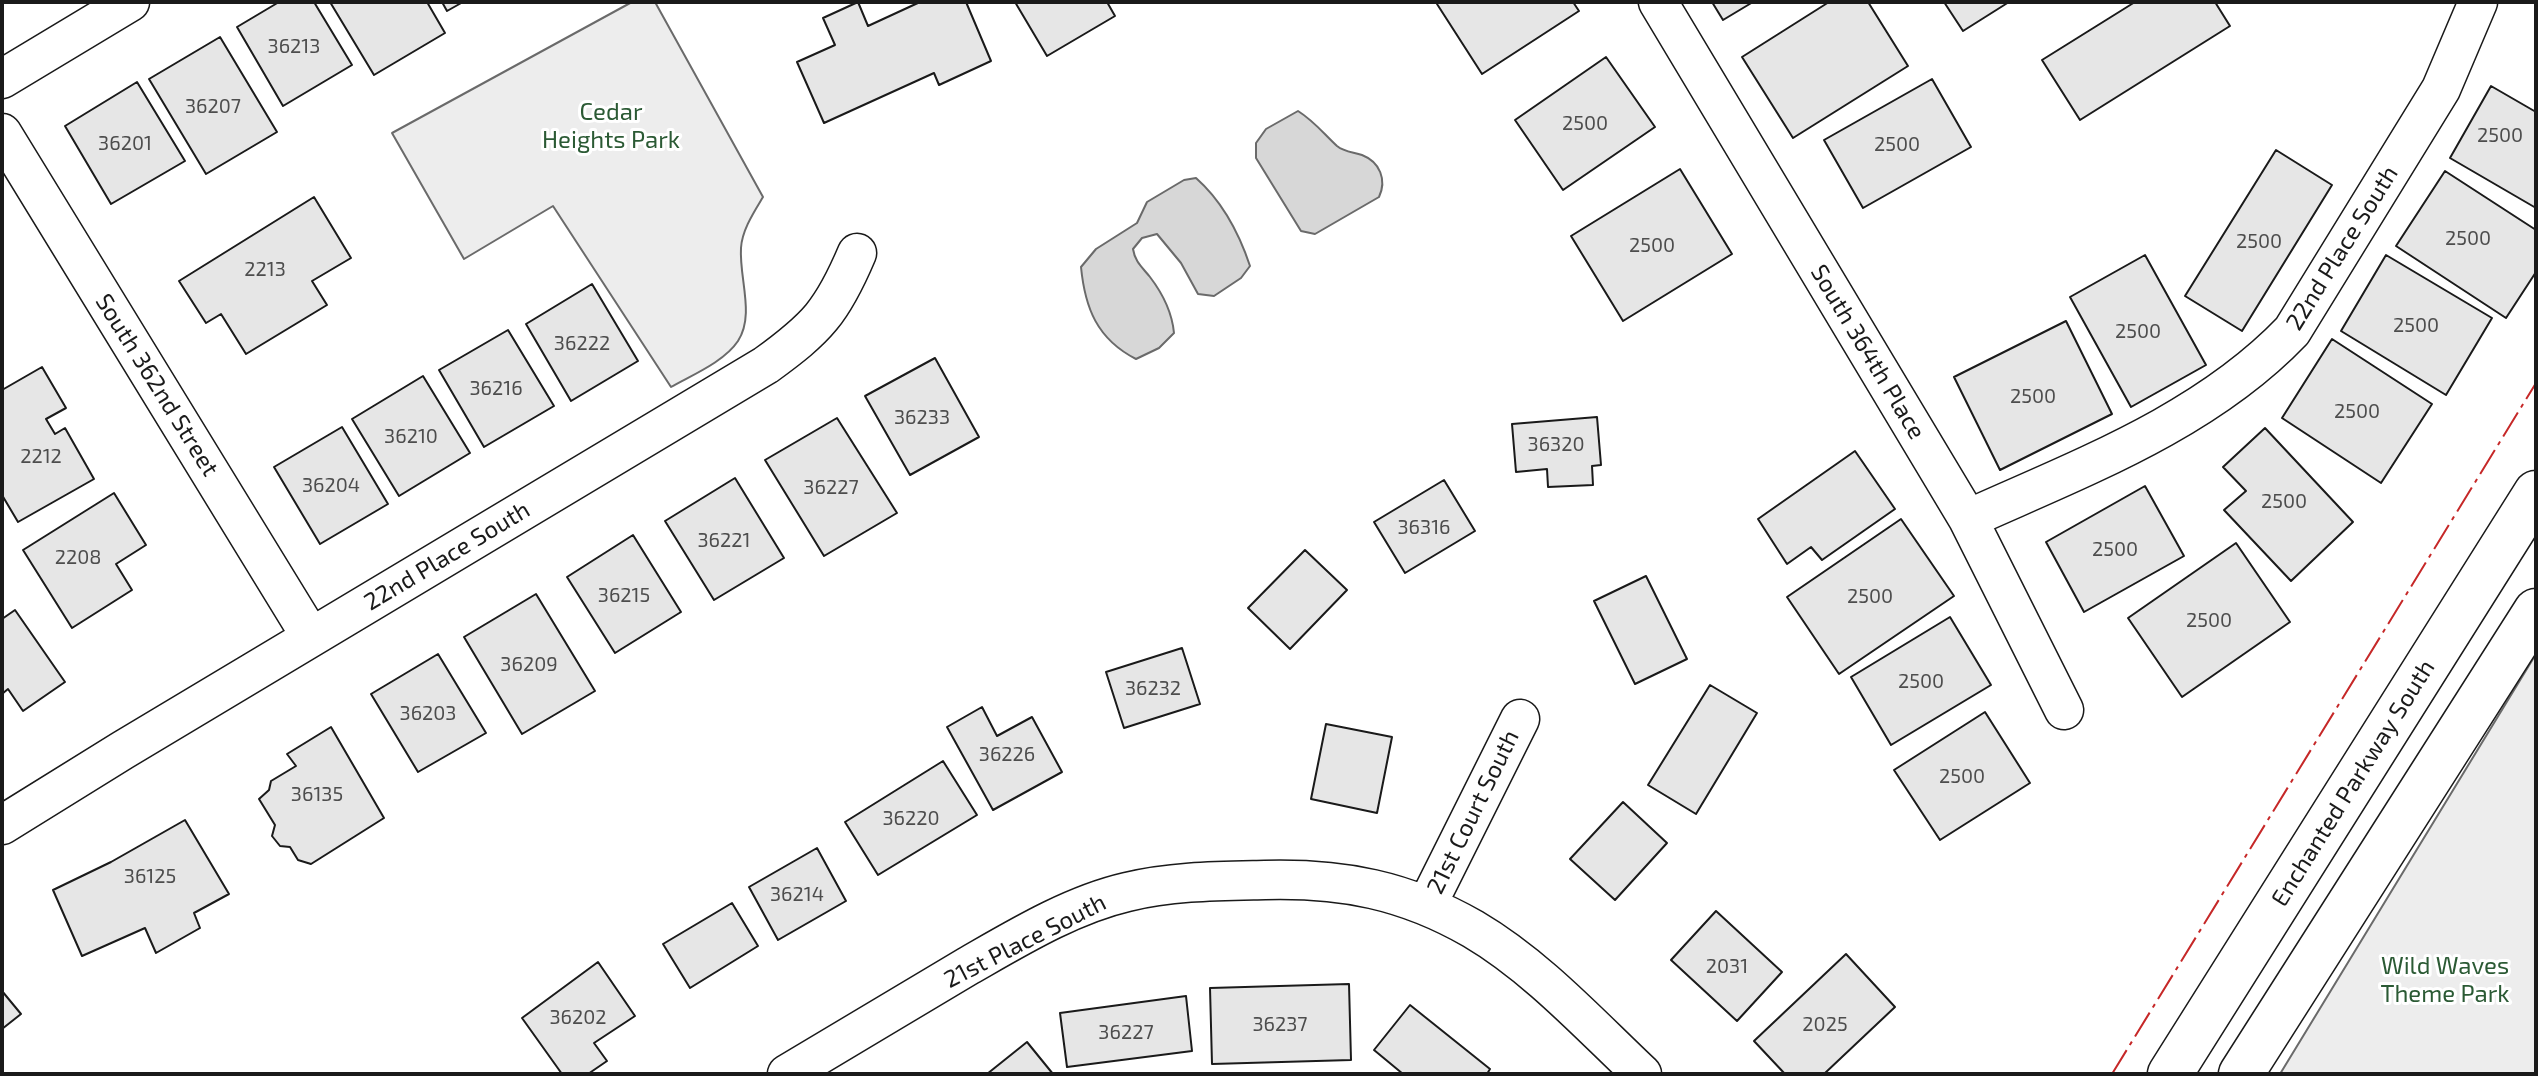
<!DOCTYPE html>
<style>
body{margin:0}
#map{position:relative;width:2538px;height:1076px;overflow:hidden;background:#fff;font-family:"Exo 2",sans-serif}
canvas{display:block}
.frame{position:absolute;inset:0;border:4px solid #1a1a1a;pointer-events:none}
</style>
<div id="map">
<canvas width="2538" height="1076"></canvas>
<div class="frame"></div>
</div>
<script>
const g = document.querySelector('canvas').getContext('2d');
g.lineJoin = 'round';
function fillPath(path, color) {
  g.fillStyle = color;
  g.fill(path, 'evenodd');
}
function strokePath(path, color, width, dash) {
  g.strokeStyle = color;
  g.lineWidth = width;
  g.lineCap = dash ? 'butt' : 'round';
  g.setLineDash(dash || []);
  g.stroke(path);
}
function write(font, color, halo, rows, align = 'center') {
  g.font = font + ' "Exo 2",sans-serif';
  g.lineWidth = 6;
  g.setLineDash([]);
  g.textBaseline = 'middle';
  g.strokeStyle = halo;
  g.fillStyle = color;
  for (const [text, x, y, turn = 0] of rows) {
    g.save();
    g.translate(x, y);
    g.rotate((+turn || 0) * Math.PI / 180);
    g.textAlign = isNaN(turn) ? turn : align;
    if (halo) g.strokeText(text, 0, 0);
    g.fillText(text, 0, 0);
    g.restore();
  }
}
const green = new Path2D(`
 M632 2H655L763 197C754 212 742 230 741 248 739 278 755 315 738 341 724 362 692 375 671 387L553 206 464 259 392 133Z
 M2536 654V1074H2280Z`);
fillPath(green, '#ededed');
strokePath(green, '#6a6a6a', 2);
const water = new Path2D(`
 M1298 111C1314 121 1324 134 1337 146 1344 152 1353 152 1362 155 1380 162 1387 180 1379 197L1315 234 1301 231 1256 158V143L1266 129Z
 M1196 178C1222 201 1239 233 1250 266L1241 278 1214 296 1198 294 1181 263 1157 234 1142 238 1133 249C1135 262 1142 267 1150 277 1163 294 1172 312 1174 333L1159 348 1136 359C1097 339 1085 308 1081 267L1096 249 1137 223 1147 202 1184 180Z`);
fillPath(water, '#d7d7d7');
strokePath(water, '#6a6a6a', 2);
const building = new Path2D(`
 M279 2H314L352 65 283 106 237 27Z
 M330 2H427L445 33 374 75Z
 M442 2H463L447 11Z
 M858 2 868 26 920 2H966L991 61 939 85 934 73 824 123 797 62 835 45 823 18Z
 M1015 2H1107L1115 16 1047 56Z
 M1439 2H1573L1579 11 1482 74 1437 4Z
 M1712 2H1753L1723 20Z
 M1829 2H1868L1908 66 1793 138 1742 57Z
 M1944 2H2009L1963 31Z
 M2135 2H2215L2230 26 2080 120 2042 60Z
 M220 37 277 132 206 174 149 79Z
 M1606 57 1655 127 1563 190 1515 120Z
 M1932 79 1971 147 1863 208 1824 140Z
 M137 82 185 161 111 204 65 126Z
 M2491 86 2536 112V208L2450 158Z
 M2276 150 2332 185 2242 331 2185 296Z
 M1680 169 1732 254 1623 321 1571 236Z
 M2445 171 2536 230V272L2506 318 2396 246Z
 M314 197 351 258 312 281 327 305 246 354 221 314 206 323 179 281Z
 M2145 255 2206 365 2131 407 2070 297Z
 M2386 255 2492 318 2446 395 2341 331Z
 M592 284 638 361 571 401 526 324Z
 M2066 321 2112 414 2000 470 1954 377Z
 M508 330 554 406 484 447 439 370Z
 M2332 339 2432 404 2381 483 2282 418Z
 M935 358 979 437 910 475 865 396Z
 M42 367 66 408 46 419 55 434 65 428 94 479 18 522 2 495V390Z
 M423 376 470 453 399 496 352 419Z
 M1597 417 1601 465 1592 466 1593 485 1548 487 1547 469 1516 472 1512 424Z
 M837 418 897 513 824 556 765 460Z
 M342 427 388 504 320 544 274 467Z
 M2265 428 2353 522 2291 581 2224 510 2246 491 2223 467Z
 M1855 451 1895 509 1822 560 1811 547 1787 564 1758 519Z
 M735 478 784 558 714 600 665 521Z
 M1444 480 1475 531 1405 573 1374 522Z
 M2145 486 2184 556 2084 612 2046 542Z
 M114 493 146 545 116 564 132 590 72 628 23 550Z
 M1901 519 1954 596 1839 674 1787 597Z
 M633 535 681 612 615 653 567 577Z
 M2236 543 2290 622 2182 697 2128 618Z
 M1305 550 1347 590 1290 649 1248 608Z
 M1646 576 1687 659 1635 684 1594 601Z
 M536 594 595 691 522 734 464 637Z
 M15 610 65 682 23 711 8 689 2 694V619Z
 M1950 617 1991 685 1891 745 1851 677Z
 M1182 648 1200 704 1124 728 1106 672Z
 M438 654 486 733 418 772 371 694Z
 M1710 685 1757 713 1696 814 1648 785Z
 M982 707 997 736 1032 717 1062 772 993 810 947 727Z
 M1985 712 2030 783 1940 840 1894 770Z
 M1326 724 1392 737 1377 813 1311 799Z
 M331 727 384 818 311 864 298 860 290 847 280 846 272 836 275 825 259 799 269 790 271 781 296 766 287 754Z
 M943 761 977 815 878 875 845 822Z
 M1623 802 1667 843 1615 900 1570 859Z
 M185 820 229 894 194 913 200 928 156 953 145 928 82 956 53 890 111 862Z
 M817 848 846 901 778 940 749 887Z
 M732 903 758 946 690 988 663 944Z
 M1716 911 1782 972 1737 1021 1671 960Z
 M1846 954 1895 1007 1824 1074H1785L1754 1041Z
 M598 962 635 1016 594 1043 607 1061 588 1074H562L522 1018Z
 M1349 984 1351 1060 1212 1064 1210 988Z
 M2 991 21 1014 2 1029Z
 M1186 996 1192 1051 1067 1067 1060 1013Z
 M1410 1005 1490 1069 1487 1074H1403L1374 1050Z
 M1027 1042 1053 1074H987Z`);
fillPath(building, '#e6e6e6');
strokePath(building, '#1a1a1a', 2);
const street = new Path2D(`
 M1658 2 1968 519 2064 710
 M2 79 130 2
 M2 133 311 637
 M1968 519C2081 468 2205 422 2292 331L2441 89 2478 2
 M2 825 123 750 766 365C817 328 832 312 857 253
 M1427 905 1520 719
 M787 1074C847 1038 908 1002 968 966 1017 938 1071 905 1127 892 1172 881 1219 881 1265 880 1343 878 1405 890 1473 929 1536 966 1589 1024 1642 1074`);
const primary = new Path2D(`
 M2170 1074 2536 493
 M2241 1074 2536 611`);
strokePath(street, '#1a1a1a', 41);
strokePath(primary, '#1a1a1a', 47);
strokePath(street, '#fff', 38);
strokePath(primary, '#fff', 44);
strokePath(new Path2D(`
 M2112 1074 2536 383`), '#c62828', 2, [28, 6, 4, 6]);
write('20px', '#4d4d4d', null, [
 ["36213",294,46],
 ["36207",213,106],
 ["2500",1585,123],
 ["2500",2500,135],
 ["36201",125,143],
 ["2500",1897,144],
 ["2500",2468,238],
 ["2500",2259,241],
 ["2500",1652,245],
 ["2213",265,269],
 ["2500",2416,325],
 ["2500",2138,331],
 ["36222",582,343],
 ["36216",496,388],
 ["2500",2033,396],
 ["2500",2357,411],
 ["36233",922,417],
 ["36210",411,436],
 ["36320",1556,444],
 ["2212",41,456],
 ["36204",331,485],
 ["36227",831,487],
 ["2500",2284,501],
 ["36316",1424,527],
 ["36221",724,540],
 ["2500",2115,549],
 ["2208",78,557],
 ["36215",624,595],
 ["2500",1870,596],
 ["2500",2209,620],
 ["36209",529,664],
 ["2500",1921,681],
 ["36232",1153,688],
 ["36203",428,713],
 ["36226",1007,754],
 ["2500",1962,776],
 ["36135",317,794],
 ["36220",911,818],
 ["36125",150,876],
 ["36214",797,894],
 ["2031",1727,966],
 ["36202",578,1017],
 ["36237",1280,1024],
 ["2025",1825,1024],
 ["36227",1126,1032]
]);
write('24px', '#2b5a34', '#fff', [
 ["Cedar",611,112],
 ["Heights Park",611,140],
 ["Wild Waves",2445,966],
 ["Theme Park",2445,994]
]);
write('24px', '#1a1a1a', '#fff', [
 ["22nd Place South",2342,248,-58],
 ["South 364th Place",1868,352,59],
 ["South 362nd Street",157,385,58],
 ["22nd Place South",447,556,-31],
 ["Enchanted Parkway South",2353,783,-58],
 ["21st Court South",1473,812,-64],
 ["21st Place South",1025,941,-27]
]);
</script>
